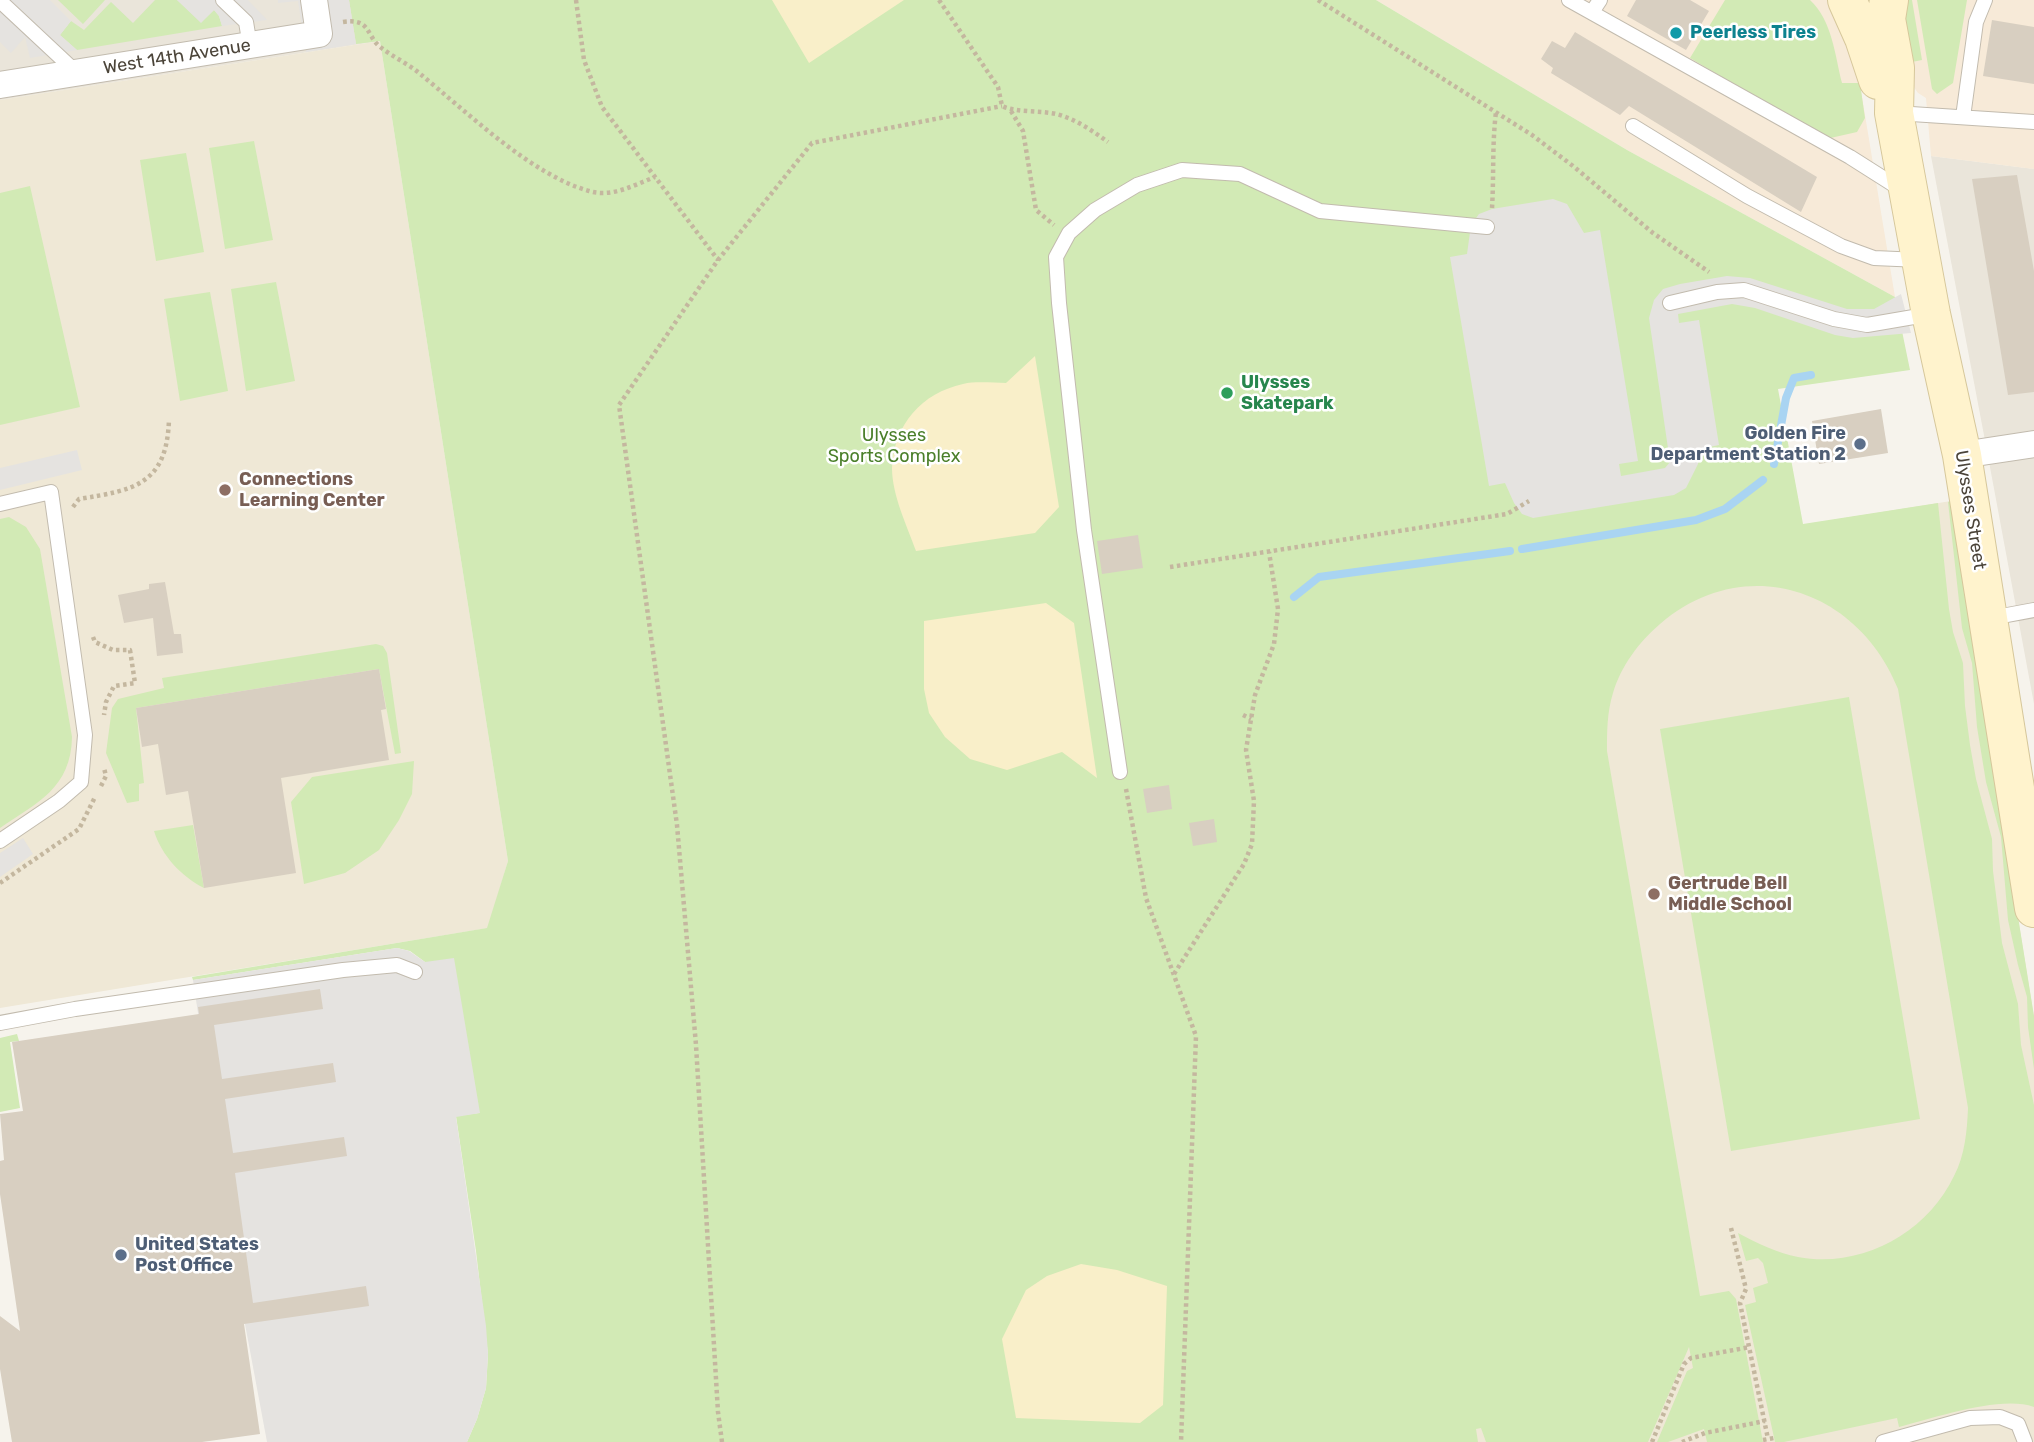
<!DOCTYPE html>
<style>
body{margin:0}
canvas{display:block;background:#f6f3ec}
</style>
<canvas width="2034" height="1442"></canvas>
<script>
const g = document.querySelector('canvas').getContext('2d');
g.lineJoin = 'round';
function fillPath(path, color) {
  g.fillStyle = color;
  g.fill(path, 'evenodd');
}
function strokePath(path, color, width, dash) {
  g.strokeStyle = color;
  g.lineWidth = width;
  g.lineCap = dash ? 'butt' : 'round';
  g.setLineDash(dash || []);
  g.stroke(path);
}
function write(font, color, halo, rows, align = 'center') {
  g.font = font + ' Rubik,sans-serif';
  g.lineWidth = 5;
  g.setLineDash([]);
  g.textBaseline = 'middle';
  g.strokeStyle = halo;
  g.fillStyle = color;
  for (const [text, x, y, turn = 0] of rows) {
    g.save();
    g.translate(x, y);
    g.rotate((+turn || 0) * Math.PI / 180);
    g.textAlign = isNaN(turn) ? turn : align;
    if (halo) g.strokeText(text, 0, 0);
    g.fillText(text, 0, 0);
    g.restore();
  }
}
fillPath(new Path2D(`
 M0 0H373L380 41 0 100Z
 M1931 156 2034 169V704L1987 451Z`), '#eae5da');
fillPath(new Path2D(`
 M1376 0H1840L1849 18 1895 297 1627 150Z
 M1900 0H2034V169L1931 156 1926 98 1918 93 1910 82Z`), '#f7ead8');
fillPath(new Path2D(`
 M380 41 508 861 488 928 0 1008V100Z
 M1951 501 2034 1017V1442H1266L1309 604Z`), '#efe8d6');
fillPath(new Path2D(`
 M58 0H105L83 24Z
 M155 0H177L201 22 214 10 219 16 222 26 77 50 60 35 71 21 84 30 111 2 133 23Z
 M349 0H1376L1627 150 1895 297 1910 370 1778 389 1803 524 1938 503 1949 609 1953 632 1963 663 1965 706 1970 745 1976 779 1992 839 1993 871 2002 943 2018 1004 2021 1045 2034 1105V1407C2000 1395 1935 1418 1899 1427L1897 1418 1784 1442H1775L1745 1305 1756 1302 1753 1288 1768 1283 1763 1263 1758 1258 1746 1261 1738 1233C1757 1243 1777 1253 1798 1257 1861 1269 1927 1233 1954 1176 1965 1155 1967 1131 1968 1108L1898 689C1858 589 1745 551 1660 624 1639 642 1621 666 1613 693 1607 712 1607 732 1607 751L1700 1296 1729 1291 1736 1299 1763 1442H1707L1704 1429 1668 1442H1657L1687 1371 1693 1368 1689 1347 1648 1442H1486L1481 1428 1476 1429 1478 1442H467L477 1419 486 1388 488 1354 476 1251 456 1116 479 1113 425 962 410 951 397 948 193 980 192 977 487 928 508 861 380 41 356 44Z
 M1725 0H1810C1832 20 1835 55 1842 83H1860L1865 118 1857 132 1826 139 1690 58Z
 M1900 0H1912L1922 60 1912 62Z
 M1917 0H1967L1953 83 1937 94 1932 89Z
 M254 141 273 240 225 249 209 148Z
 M186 153 204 252 156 261 140 160Z
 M30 186 80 407 0 425V193Z
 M276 282 295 381 246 391 231 289Z
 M210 292 228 391 180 401 164 299Z
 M1951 501 2034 1016V1069L2028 1027 2027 997 2018 965 2008 920 2001 837 1986 782 1977 727 1972 663 1962 628 1948 502Z
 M9 517 26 527 40 549 72 737C71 788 38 802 0 828V519Z
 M376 644 383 646 387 653 401 753 395 754 379 669 136 708 144 783 139 784V801L127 803 106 753 112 708 118 699 164 688 162 678Z
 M1849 697 1920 1119 1731 1151 1660 729Z
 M414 761 412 794 399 820 379 850 345 873 304 884 291 802 312 777Z
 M193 825 204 888C181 876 162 856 154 831Z
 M17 1034 19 1041 10 1042 20 1108 0 1112V1038Z`), '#d2eab5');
fillPath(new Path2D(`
 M772 0H904L809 63Z
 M1035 356 1059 507 1035 533 916 551C907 526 892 495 892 468 894 424 922 393 963 384 976 381 993 383 1006 383Z
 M1046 603 1074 623 1097 778 1062 752 1007 770 970 759 945 737 929 713 924 689V621Z
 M1081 1264 1117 1270 1167 1286 1163 1405 1140 1423 1016 1418 1002 1339 1026 1290 1047 1276Z`), '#f9efc9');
fillPath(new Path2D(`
 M0 0H50L71 21 60 35 77 50 30 58 25 37 11 53 0 42Z
 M177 0H248L267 20 222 26 219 16 214 10 201 23Z
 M278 0H349L356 44 306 52 298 1 278 3Z
 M1553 199 1567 204 1584 233 1600 230 1638 461 1619 464 1621 476 1665 468 1670 462 1649 318 1654 300 1663 289 1680 284 1727 276 1750 278 1847 309H1874L1901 294 1911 333 1853 338 1835 335 1755 308 1732 304 1678 314 1679 323 1699 320 1719 445 1700 449 1698 464 1686 488 1674 495 1533 518 1522 514 1514 503 1505 483 1489 486 1450 257 1467 254 1471 225 1479 214 1492 209Z
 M77 450 82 470 0 490V468Z
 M23 838 33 854 0 877V853Z
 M397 948 409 951 425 962 454 958 480 1113 456 1117 486 1326 488 1354 486 1388 477 1419 467 1442H267L245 1324 193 980Z`), '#e5e3e0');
strokePath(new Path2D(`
 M1774 464 1786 398 1794 378 1811 375
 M1522 549 1696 520 1725 509 1763 480
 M1294 597 1319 577 1510 551`), '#a9d4f2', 8);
fillPath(new Path2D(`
 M1636 0H1690L1709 11 1686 50 1627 16Z
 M1992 20 2034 27V84L1983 76Z
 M1575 32 1817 177 1801 212 1629 106 1620 115 1551 73 1553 68 1541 59 1552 41 1565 48Z
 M2017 175 2034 271V392L2008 395 1972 179Z
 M1881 409 1888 453 1819 464 1812 421Z
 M1138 535 1143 568 1102 574 1097 541Z
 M165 582 174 634H181L183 653 157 656 153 618 124 623 118 595 149 589V584Z
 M379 669 386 709 381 710 389 760 281 778 296 873 204 888 188 791 166 795 158 744 142 747 136 708Z
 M1169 785 1172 809 1147 813 1143 789Z
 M1214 819 1217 842 1193 846 1189 823Z
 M320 989 323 1009 214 1025 222 1079 333 1063 336 1082 225 1099 233 1153 344 1137 347 1156 235 1173 253 1303 366 1286 369 1306 244 1324 260 1434 202 1442H12L0 1369V1316L20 1331 0 1194V1161L4 1160 0 1114 23 1111 12 1042 199 1014 198 1007Z`), '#d8cfc1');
const lane = new Path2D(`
 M223 0 246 22 250 46
 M1569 0 1850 157 1902 190
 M0 1 76 72
 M1592 12 1600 0
 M1896 113 2034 122
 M1963 117 1976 22 1985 0
 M1633 126 1747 196 1841 246 1874 258 1920 260
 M1670 303 1717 292 1744 290 1834 319 1867 325 1931 314
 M0 504 51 492 85 735 81 782 59 801 0 841
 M1991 618 2034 610
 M1120 772 1084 530 1059 303 1056 257 1069 233 1095 210 1137 185 1182 170 1240 174 1320 211 1487 227
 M0 1023 75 1009 343 970 397 965 415 972
 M1883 1442 1970 1418 2000 1417 2018 1424 2025 1442`);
const street = new Path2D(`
 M0 85 319 34 314 0
 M1962 455 2034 444`);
const secondary = new Path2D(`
 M1847 0 1864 38 1878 80
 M1889 0 1886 19 1895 68 1894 113 1931 314 1962 455 2034 908`);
strokePath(lane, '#c2bbae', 16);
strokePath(street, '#c2bbae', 28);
strokePath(secondary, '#d6c79b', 40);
strokePath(new Path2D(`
 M576 0 584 60 602 107 718 260
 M939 0 998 87 1002 106C1019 114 1044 109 1063 116 1080 122 1094 132 1108 142
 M1318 0 1532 135 1573 166 1653 233 1709 272
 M343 22C370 18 366 34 379 46 391 56 407 63 419 73 466 111 531 175 589 191 612 198 634 185 655 177
 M1011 111 1023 131 1036 210 1054 225
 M1492 208C1494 176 1492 144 1496 112
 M73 507 79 499C134 490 167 485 169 419
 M1170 567 1507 514 1529 501
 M93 637 95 642 113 650H130L135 683 114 686 106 702 104 715
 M1243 715 1251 719
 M101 786 106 776 104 768
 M1126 789 1146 898 1196 1036 1181 1442
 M0 883 79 829 95 797
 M1174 974 1244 864 1252 844 1254 801 1246 750 1255 695 1274 644 1278 609 1269 552
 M1731 1228 1746 1289 1740 1303 1768 1439
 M1763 1440 1774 1438
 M722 1442 718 1412 696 1045 677 825 619 405 718 260 812 143 1002 106
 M1652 1442 1684 1364 1691 1358 1750 1347
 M1682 1442 1705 1433 1765 1421`), '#c4b79f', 4.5, [3.5, 3.5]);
strokePath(lane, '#fff', 14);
strokePath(street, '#fff', 26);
strokePath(secondary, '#fff3cd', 38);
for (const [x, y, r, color] of [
 [1676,33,7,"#0f9aa8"],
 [1227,393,7,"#2e9e5b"],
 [1860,444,7,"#5c6f8a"],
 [225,490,7,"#8d6e63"],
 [1654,894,7,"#8d6e63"],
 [121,1255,7,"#5c6f8a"]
]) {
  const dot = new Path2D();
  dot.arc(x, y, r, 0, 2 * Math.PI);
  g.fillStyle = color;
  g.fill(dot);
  strokePath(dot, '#fff', 2.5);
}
write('bold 18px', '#0d838f', '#fff', [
 ["Peerless Tires",1690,33]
], 'left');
write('18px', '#4b4439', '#fff', [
 ["West 14th Avenue",177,57,-9],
 ["Ulysses Street",1970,510,81]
]);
write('bold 18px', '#27864d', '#fff', [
 ["Ulysses",1241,383],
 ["Skatepark",1241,404]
], 'left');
write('bold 18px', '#4e5e75', '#fff', [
 ["Golden Fire",1846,434],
 ["Department Station 2",1846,455],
 ["United States",135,1245,"left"],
 ["Post Office",135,1266,"left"]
], 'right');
write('18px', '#4a7f2a', '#fff', [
 ["Ulysses",894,436],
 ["Sports Complex",894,457]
]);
write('bold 18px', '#785e54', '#fff', [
 ["Connections",239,480],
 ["Learning Center",239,501],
 ["Gertrude Bell",1668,884],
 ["Middle School",1668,905]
], 'left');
</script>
